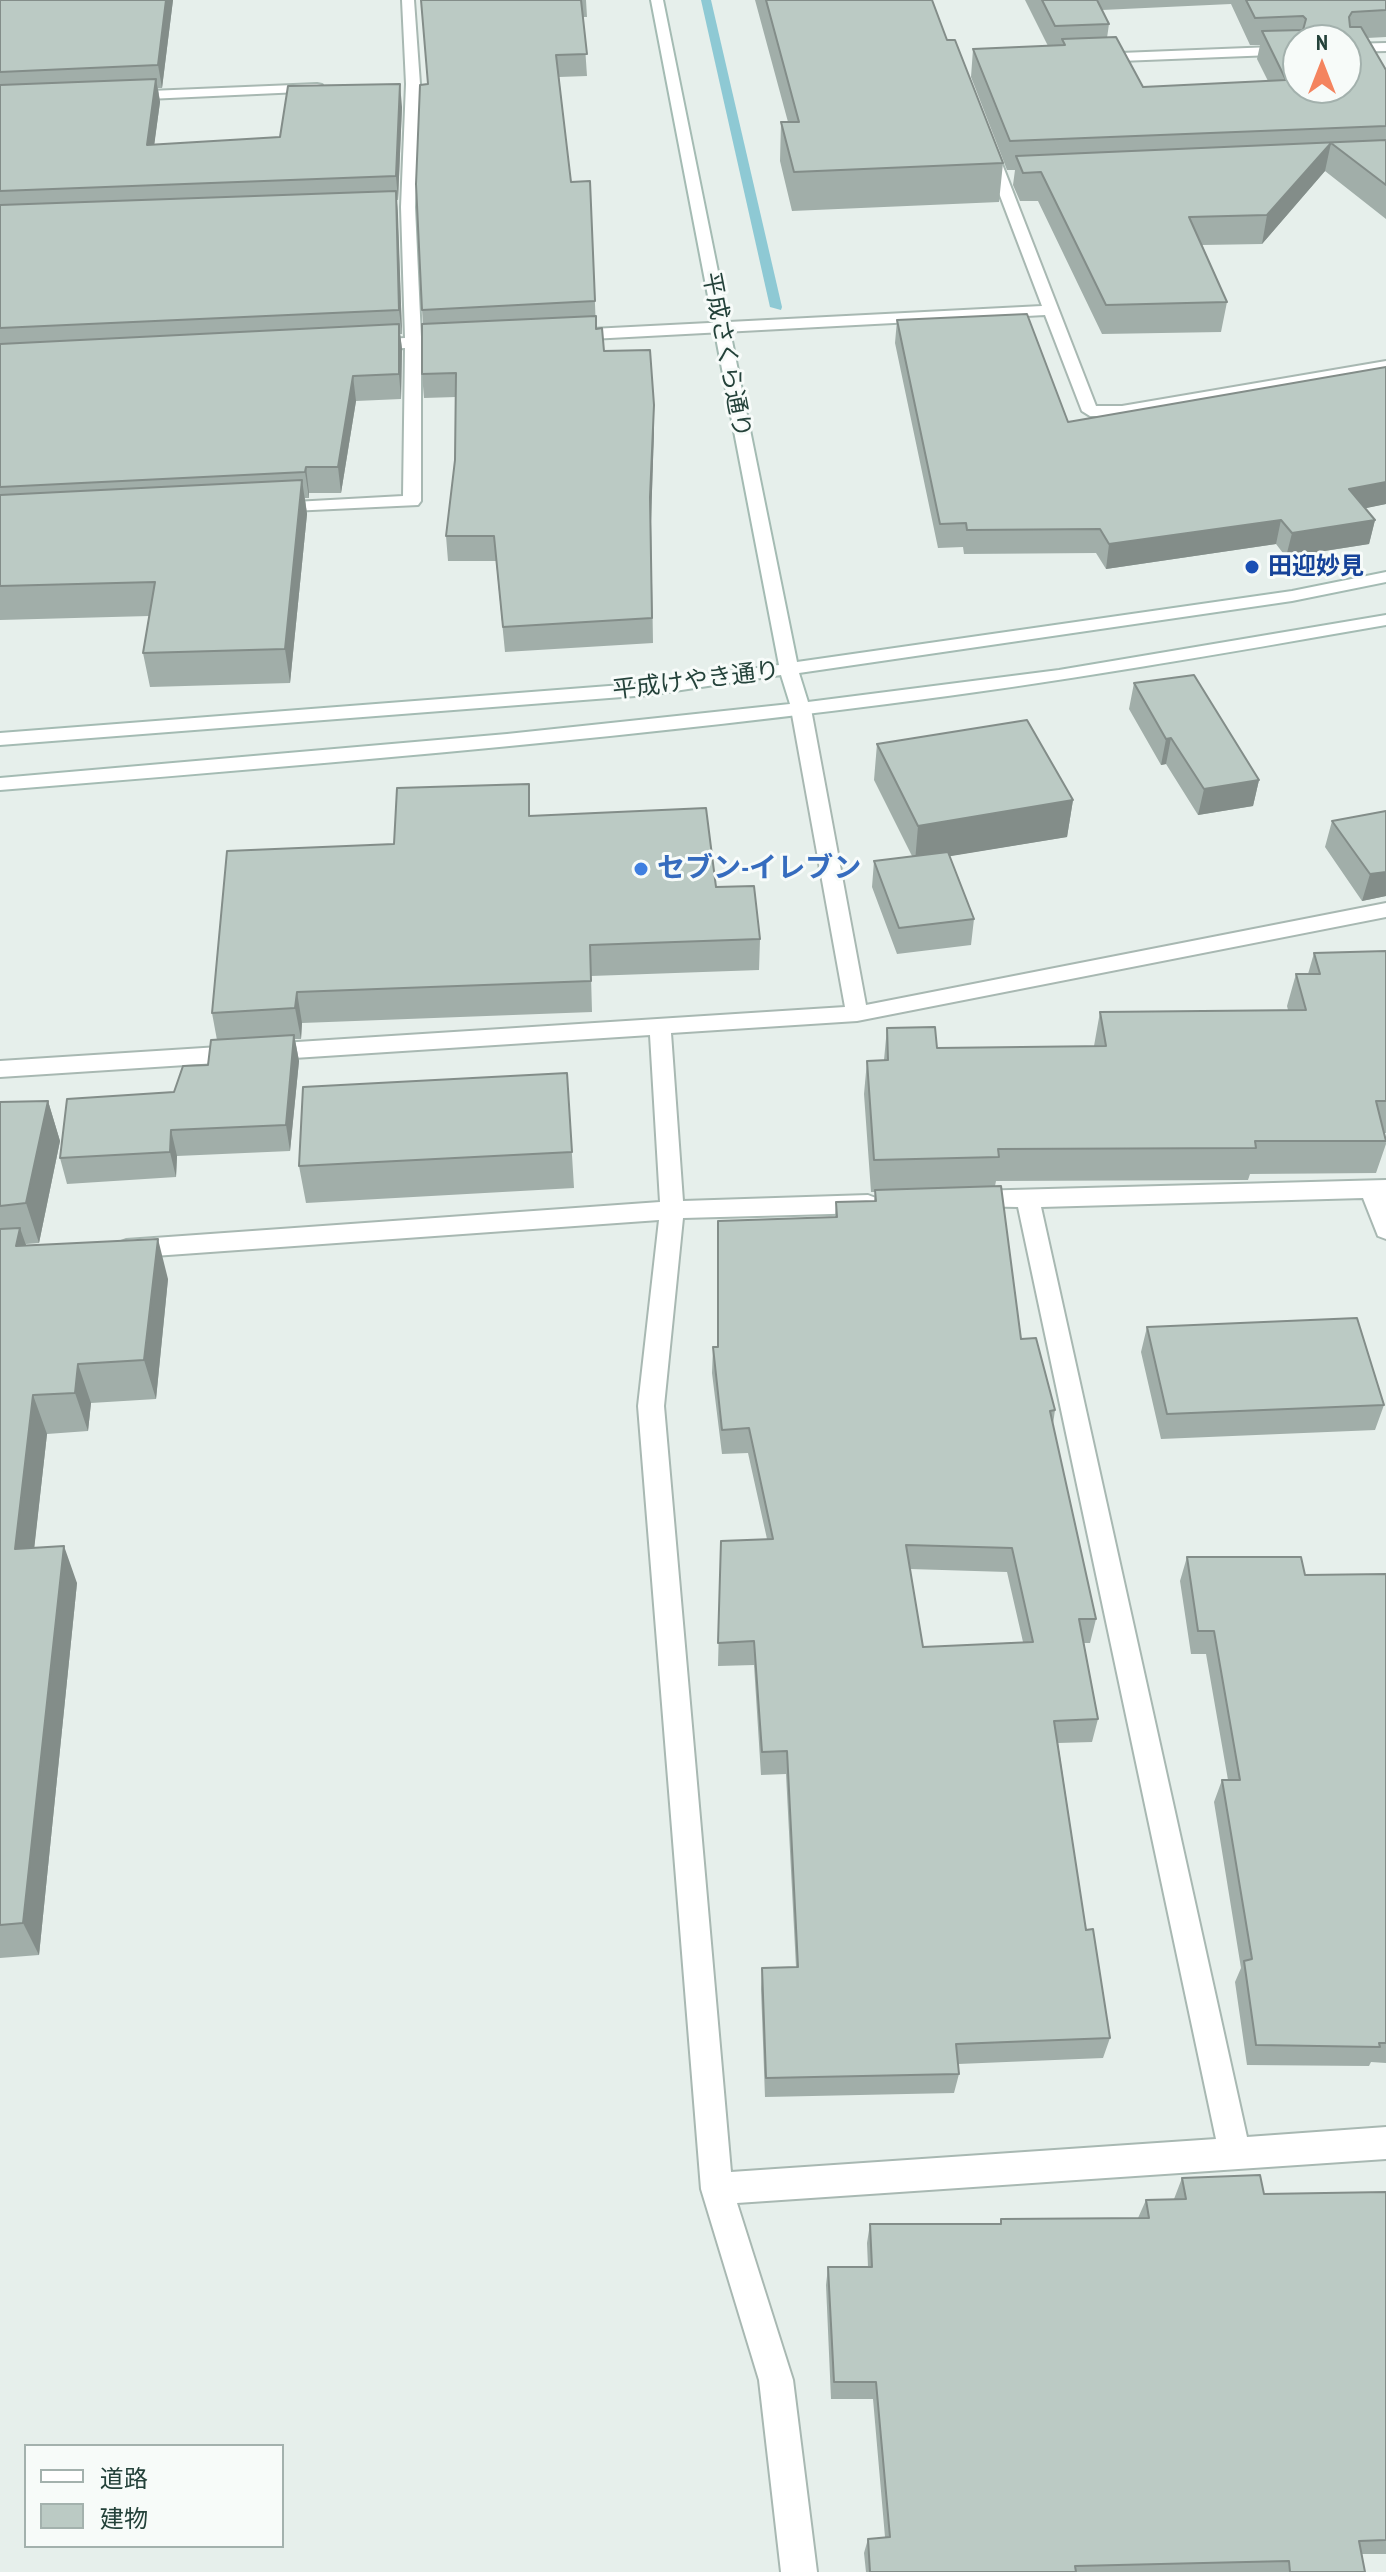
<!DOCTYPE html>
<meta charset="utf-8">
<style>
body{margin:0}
#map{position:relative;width:1386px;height:2572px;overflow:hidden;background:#e6efeb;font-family:"PT Sans Narrow","Noto Sans JP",sans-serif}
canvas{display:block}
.legend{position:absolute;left:24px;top:2444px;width:260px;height:104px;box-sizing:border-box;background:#f7fbf9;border:2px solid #a3b1ad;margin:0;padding:10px 14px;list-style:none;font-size:24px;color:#24423a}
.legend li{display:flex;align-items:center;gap:16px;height:40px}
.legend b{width:40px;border:2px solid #a3b1ad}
.north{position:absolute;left:1282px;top:24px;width:80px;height:80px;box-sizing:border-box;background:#f7fbf9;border:2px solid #a3b1ad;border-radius:50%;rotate:0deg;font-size:22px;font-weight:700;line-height:32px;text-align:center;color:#24423a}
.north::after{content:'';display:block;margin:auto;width:28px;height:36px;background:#f4845f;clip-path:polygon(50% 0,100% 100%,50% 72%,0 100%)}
</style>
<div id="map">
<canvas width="1386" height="2572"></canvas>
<ul class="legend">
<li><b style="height:10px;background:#fff"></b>道路</li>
<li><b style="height:22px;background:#bbcac4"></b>建物</li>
</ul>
<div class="north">N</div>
</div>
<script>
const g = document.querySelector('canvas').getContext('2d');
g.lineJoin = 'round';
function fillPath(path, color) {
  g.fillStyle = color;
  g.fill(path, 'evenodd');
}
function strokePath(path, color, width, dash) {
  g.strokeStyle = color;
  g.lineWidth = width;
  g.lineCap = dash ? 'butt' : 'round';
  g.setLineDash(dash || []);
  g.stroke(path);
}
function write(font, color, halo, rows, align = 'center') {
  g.font = font + ' "PT Sans Narrow","Noto Sans JP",sans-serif';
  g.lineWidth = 6;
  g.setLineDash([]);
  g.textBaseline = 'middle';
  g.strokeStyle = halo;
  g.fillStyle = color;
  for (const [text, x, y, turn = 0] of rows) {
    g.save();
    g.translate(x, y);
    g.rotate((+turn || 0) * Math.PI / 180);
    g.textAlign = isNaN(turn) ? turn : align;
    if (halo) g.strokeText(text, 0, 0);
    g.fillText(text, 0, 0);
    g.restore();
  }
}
fillPath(new Path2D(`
 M701 0H711L782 307 781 310 770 307Z`), '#8ec9d4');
const street = new Path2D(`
 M402 0H414L420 84 415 207 421 337 455 335 463 340 455 345 421 347V501L418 505 270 512 267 508 270 504 276 503 403 496 405 348 368 350 360 345 368 340 405 338 401 207 406 84Z
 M1386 43V51L1346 52V44Z
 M1298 46V54L1095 62 1088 58 1095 54Z
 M317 84 322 85V91L126 100 119 96 126 92Z
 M990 147 997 151 1096 406H1122L1386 361V371L1122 416H1090L1082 411 1045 315 572 340 564 335 572 330 1042 306 983 151Z
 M801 703 811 709 866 1005 1386 903V917L857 1021 671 1033 683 1201 868 1195 876 1198 880 1204 876 1210 868 1213 683 1218 664 1406 731 2172 1216 2139 1018 1207 965 1206 961 1200 965 1194 973 1191 1386 1180V1239L1378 1236 1363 1198 1041 1207 1247 2137 1386 2127V2159L737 2203 793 2380 817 2572H781L759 2380 701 2189 638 1406 659 1220 126 1258 118 1255 114 1249 118 1243 126 1240 660 1202 650 1035 0 1077V1061L845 1007 791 709Z`);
const secondary = new Path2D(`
 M651 0H663L797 662 1292 591 1386 572V582L1292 601 799 673 808 702 1059 670 1386 615V625C1220 654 1054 683 887 704 592 742 296 766 0 790V778L507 734 790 704 781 675 648 695 0 745V733L648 683 779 665Z`);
strokePath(street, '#a8b8b2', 4);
strokePath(secondary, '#a4bbb3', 4);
fillPath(street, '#fff');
fillPath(secondary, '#fff');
fillPath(new Path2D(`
 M0 0H173L162 88H158L160 102 154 145 280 137 402 107 398 200H397L402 334H400L402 349 401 399 356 401 341 493H309V498H305L307 514 290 683 150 687 143 653 149 616 0 620Z
 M421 0H586L587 17H583L587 76 559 77 571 182 590 181 596 329 604 351 654 430 651 521 653 643 505 652 496 561H448L446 536 455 460 456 397 424 398 422 374 423 324 422 310 428 84Z
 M755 0H932L947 40 1003 163 999 202 792 211 780 161 781 122H788Z
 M1025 0H1386V37L1367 38 1386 70V219L1325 171 1262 244 1202 245 1227 302 1221 332 1102 334 1038 201H1020L1013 185 1015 170H1007L971 77 973 49 1048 46ZM1231 4 1250 45H1260L1257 59 1268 81 1143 87 1107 38 1109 24 1102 10Z
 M897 320 1068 422 1386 367V504L1365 508 1375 520 1369 544 1286 557 1276 544 1106 569 1096 553 964 554 963 547 938 548 895 343Z
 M1134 683 1259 780 1253 806 1198 815 1166 764 1161 765 1129 709Z
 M877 744 1073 800 1067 837 949 856 974 919 971 945 897 954 872 887 874 861 912 856 874 780Z
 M1386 811V896L1362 901 1325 847 1332 821Z
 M531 816 716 887 760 939 759 970 591 976 592 1012 302 1023 301 1039H295L299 1061 290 1151 177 1156 176 1177 67 1184 60 1158 174 1092 208 1065 217 1040 212 1013 394 844Z
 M1386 951V1133H1385L1386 1144 1376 1173 1250 1174 1248 1180 996 1181 995 1186 1021 1339 1055 1410 1053 1424 1096 1619 1090 1643H1084L1098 1719 1092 1742 1058 1743 1086 1930 1110 2038 1103 2058 958 2064 959 2074 954 2093 765 2097 761 1989 762 1968 796 1967 786 1774 761 1775 754 1665 718 1666 721 1541 767 1539 748 1453 722 1454 712 1373 713 1347H718L835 1217 836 1202 874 1201 875 1192H871L864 1094 867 1061 884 1060 887 1028 937 1048 1094 1046 1100 1012 1288 1010 1287 1006 1296 974H1308L1314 953ZM910 1569 1007 1572 1023 1642 923 1647Z
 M567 1073 574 1188 306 1203 299 1166Z
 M48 1101 60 1141 39 1243 26 1244V1246L168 1279 156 1399 91 1403 88 1431 47 1434 34 1548 77 1583 39 1955 0 1958V1102Z
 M1147 1327 1384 1405 1375 1430 1161 1439 1141 1352Z
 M1187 1557 1305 1575 1386 1574V2063L1371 2062 1369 2066 1247 2065 1235 1982 1241 1968 1214 1802 1222 1780H1228L1206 1654H1191L1180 1581Z
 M1182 2178 1264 2194 1386 2192V2554H1362L1365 2572H866L864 2553 868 2539 885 2537 873 2399H831L826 2285 828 2267H868L867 2243 870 2224H1000L1001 2219 1138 2218 1146 2200 1174 2199Z`), '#a1aea9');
fillPath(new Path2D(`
 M166 0H173L162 88 158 65Z
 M156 79 160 102 151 169 147 145Z
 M400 84 402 107 398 200 396 176Z
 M1331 143 1325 171 1262 244 1267 215Z
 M396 191 398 215 402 334 399 310Z
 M399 324 402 349 401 399 399 374Z
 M353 376 356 401 341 493 338 467Z
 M654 405V430L651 522 650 497Z
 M306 467 309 493V498L305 472Z
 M302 480 307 514 290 683 285 649Z
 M1386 482V504L1343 513 1349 489Z
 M1281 520 1276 544 1106 569 1109 544Z
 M1375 520 1369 544 1286 557 1292 533Z
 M1171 738 1166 764 1161 765 1166 739Z
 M1259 780 1253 806 1198 815 1204 789Z
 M1073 800 1067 837 915 862 918 826Z
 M1386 872V896L1362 901 1370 874Z
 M297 992 302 1023 301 1039 295 1008Z
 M294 1035 299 1061 290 1151 286 1125Z
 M48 1101 60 1141 39 1243 26 1203Z
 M171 1130 177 1156 176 1177 170 1152Z
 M20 1228 34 1268 16 1246Z
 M158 1239 168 1279 156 1399 144 1360Z
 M78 1364 91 1403 88 1431 75 1393Z
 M33 1395 47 1434 30 1586 15 1549Z
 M64 1546 77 1583 39 1955 23 1923Z`), '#838d89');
const building = new Path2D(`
 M0 0H166L158 65 0 72Z
 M421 0H581L587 54 556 55 571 182 590 181 595 301 422 310 416 184 420 85 428 84Z
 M766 0H932L947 40H955L1003 163 794 172 781 122H799Z
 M1042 0H1097L1109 24 1055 26Z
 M1246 0H1386V10L1352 12 1349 17 1350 27H1361L1386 70V126L1010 141 973 49 1065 45 1062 39 1116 37 1143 87 1286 80 1262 31 1303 30 1306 19 1303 16 1255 18ZM1298 40H1346V88H1298Z
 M156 79 147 145 280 137 288 86 400 84 396 176 0 191V85Z
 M1386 140V185L1331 143 1267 215 1189 217 1227 302 1106 305 1041 172 1023 173 1016 156Z
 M396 191 399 310 0 328V205Z
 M1027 314 1068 422 1386 367V482L1349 489 1375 520 1292 533 1281 520 1109 544 1100 529 967 530 966 523 940 524 897 320Z
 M596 316V329L602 328 604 351 650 350 654 405 650 497 652 618 503 627 494 536H446L455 460 456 373 422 374V324Z
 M399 324V374L353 376 338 467H306L305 472 0 487V344Z
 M302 480 285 649 143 653 155 582 0 586V495Z
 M1194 675 1259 780 1204 789 1171 738 1166 739 1134 683Z
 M1027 720 1073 800 918 826 877 744Z
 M529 784V816L706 808 716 887 754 886 760 939 590 945 591 981 297 992 295 1008 212 1013 227 851 394 844 397 788Z
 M1386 811V872L1370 874 1332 821Z
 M948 852 974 919 899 928 874 861Z
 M1386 951V1101H1376L1386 1141H1255L1256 1148 998 1149 999 1157 874 1160 867 1061 888 1060 887 1028 935 1027 937 1048 1106 1046 1100 1012 1306 1010 1296 974H1320L1314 953Z
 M294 1035 286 1125 171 1130 170 1152 60 1158 67 1099 174 1092 183 1066 208 1065 211 1040Z
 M567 1073 572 1152 299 1166 303 1087Z
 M48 1101 26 1203 0 1206V1102Z
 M1001 1186 1021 1339 1036 1338 1055 1410 1050 1411 1096 1619H1079L1098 1719 1054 1721 1086 1930 1093 1929 1110 2038 956 2044 959 2074 766 2078 762 1968 798 1967 787 1751 762 1752 754 1641 718 1643 721 1541 773 1539 749 1428 722 1430 713 1347H718V1221L837 1217 836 1202 876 1201 875 1190ZM906 1545 1012 1548 1033 1642 923 1647Z
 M20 1228 16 1246 158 1239 144 1360 78 1364 75 1393 33 1395 15 1549 64 1546 23 1923 0 1925V1229Z
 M1357 1318 1384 1405 1167 1414 1147 1327Z
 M1187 1557H1301L1305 1575 1386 1574V2043H1379L1380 2047 1256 2045 1244 1961 1252 1959 1222 1780H1240L1214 1631H1198Z
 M1260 2175 1264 2194 1386 2192V2540L1359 2541 1365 2572H1290L1289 2561 1075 2566 1076 2572H870L868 2539 890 2537 876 2382H834L828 2267H872L870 2224H1001V2219L1149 2218 1146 2200 1186 2199 1182 2178Z`);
fillPath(building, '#bbcac4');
strokePath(building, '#838d89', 2);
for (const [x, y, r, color] of [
 [1252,567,8,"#1a4fb4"],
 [641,869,8,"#3f7fe0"]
]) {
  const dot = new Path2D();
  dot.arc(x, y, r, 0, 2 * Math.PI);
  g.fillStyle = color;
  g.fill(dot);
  strokePath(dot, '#f7fbf9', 3);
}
write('24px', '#24423a', '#f7fbf9', [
 ["平成さくら通り",726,355,79],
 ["平成けやき通り",696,681,-7]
]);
write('bold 24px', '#164399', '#f7fbf9', [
 ["田迎妙見",1268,567]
], 'left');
write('bold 28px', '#366cbe', '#f7fbf9', [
 ["セブン-イレブン",657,869]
], 'left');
</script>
